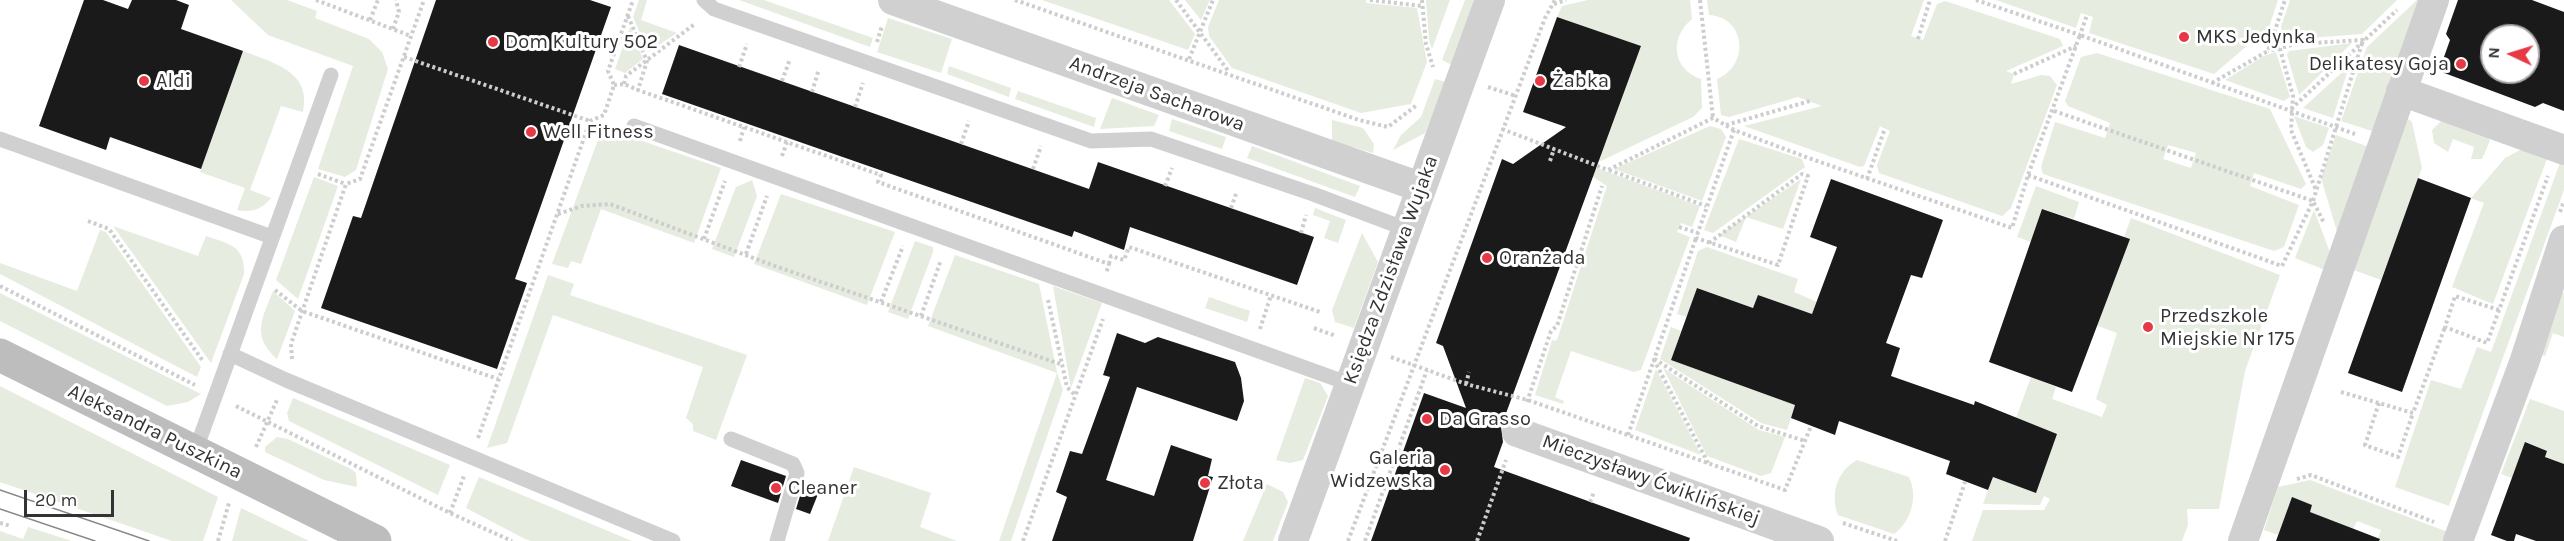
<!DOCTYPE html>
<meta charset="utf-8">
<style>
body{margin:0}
#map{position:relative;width:2564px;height:541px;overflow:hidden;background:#fff;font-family:Karla,sans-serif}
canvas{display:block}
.north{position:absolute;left:2480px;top:24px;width:60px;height:60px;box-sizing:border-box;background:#fff;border:2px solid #adadad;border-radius:50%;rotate:274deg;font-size:16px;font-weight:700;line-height:24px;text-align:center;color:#333}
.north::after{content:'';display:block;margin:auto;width:21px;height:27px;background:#e63946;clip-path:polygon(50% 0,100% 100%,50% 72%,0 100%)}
.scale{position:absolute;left:24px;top:490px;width:90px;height:27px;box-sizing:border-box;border:3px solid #333;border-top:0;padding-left:8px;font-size:18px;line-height:21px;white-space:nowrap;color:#333;-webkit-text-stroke:4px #fff;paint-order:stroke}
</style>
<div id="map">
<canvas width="2564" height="541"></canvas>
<div class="north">N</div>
<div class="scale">20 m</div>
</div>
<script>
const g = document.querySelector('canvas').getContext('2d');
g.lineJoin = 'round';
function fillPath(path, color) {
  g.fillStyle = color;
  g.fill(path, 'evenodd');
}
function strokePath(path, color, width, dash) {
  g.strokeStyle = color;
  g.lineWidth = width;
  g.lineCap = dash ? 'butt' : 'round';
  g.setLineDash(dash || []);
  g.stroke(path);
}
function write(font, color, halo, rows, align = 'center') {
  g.font = font + ' Karla,sans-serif';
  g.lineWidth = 6;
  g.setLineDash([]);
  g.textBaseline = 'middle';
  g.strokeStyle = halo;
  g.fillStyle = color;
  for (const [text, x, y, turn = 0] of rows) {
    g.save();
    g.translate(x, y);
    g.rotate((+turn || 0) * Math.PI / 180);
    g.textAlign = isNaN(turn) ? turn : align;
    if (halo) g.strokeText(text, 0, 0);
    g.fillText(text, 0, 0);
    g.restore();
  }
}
fillPath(new Path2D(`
 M231 0H287L317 11 315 18 369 39 382 52 388 69 356 170 345 177 318 169 353 66 268 35Z
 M639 0H647L641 20 677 33 648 52 633 17Z
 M739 0H764L873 38 870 47Z
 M1042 0H1169L1195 34 1188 50Z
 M1185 0H1210L1201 20Z
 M1219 0H1366V3L1417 8 1427 62 1411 104 1361 113 1232 68 1209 36 1208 27Z
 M1426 0H1450L1432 49 1429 40Z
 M1465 0H1477L1452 65 1442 60Z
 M1588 0H1690L1692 19C1669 38 1672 69 1701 79L1702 108 1693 117 1601 161 1581 152 1606 142 1641 46 1557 17 1562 6Z
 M1707 0H1924L1911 36 1923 40 1937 4 1945 1 2060 39 2063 46 2006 71 2014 74 2011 84 2041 75 2050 76 2057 85 2011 208 2002 216 1879 173 1877 165 1890 131 1880 126 1864 166 1860 167 1744 126 1822 106 1798 97 1729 117 1721 115 1717 79C1750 66 1746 17 1709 15Z
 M1996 0H2278L2269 27 2214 74 2089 33 2093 17 2081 13 2076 28Z
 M2290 0H2397L2362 34 2284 40 2281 27Z
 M2417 0H2423L2375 132 2341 121 2367 47Z
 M888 18 952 39 941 73 877 52Z
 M630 27 643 59 625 73 615 69Z
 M2352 43 2299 95 2287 55 2289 51Z
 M243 51C273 63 312 71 303 112L281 106 250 190 271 198C262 209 252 213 237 210L245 188 200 172Z
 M2276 52 2290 97 2284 101 2225 80 2264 56Z
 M2097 53 2270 109 2306 184 2301 189 2254 173 2250 186 2299 205 2284 247 2274 251 2043 174 2041 167 2055 122 2105 138 2110 123 2068 106 2065 101 2081 57ZM2168 145 2196 153 2191 168 2163 159Z
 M949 66 1011 88 1009 97 947 74Z
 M2349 66 2333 118 2303 108Z
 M1435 79 1446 82 1425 133 1393 150 1401 135 1421 117Z
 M1018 91 1096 118 1094 127 1015 99Z
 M1112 98 1159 115 1154 126 1100 129Z
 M2294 116 2329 128 2323 145 2313 152 2306 147Z
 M1172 119 1226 137 1222 149 1169 131Z
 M2408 119 2412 122 2422 168 2381 280 2348 268Z
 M1332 120 1363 128 1374 144 1373 153 1332 141Z
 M2441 121 2485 133 2490 141 2482 159H2471L2474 147 2453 139 2448 152 2434 143 2432 130Z
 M1710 126 1721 129 1726 137 1702 201 1614 169Z
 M616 132 721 168 694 243 601 209 581 264 571 261 568 268 552 264 598 140Z
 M2336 135 2369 147 2338 235 2321 178Z
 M1739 139 1802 159 1805 167 1713 233 1704 230Z
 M1252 146 1360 186 1355 197 1247 158Z
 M2524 148 2548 156 2493 304 2452 287 2484 203 2471 198 2505 158Z
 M2561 160 2564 164V190L2449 506 2395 487 2431 380 2461 389 2477 347 2491 352Z
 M1578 161 1700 206 1692 227 1681 223 1677 232 1690 237 1641 370 1634 372 1571 351 1555 397 1564 401 1563 404 1535 395 1552 340 1556 341 1558 337 1607 186 1592 176Z
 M314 177 338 186 298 299 276 280Z
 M1801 179 1783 229 1746 217 1736 242 1719 235Z
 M752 180 757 196 734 257 712 249 736 187Z
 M2036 186 2079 202 2074 219 2043 209 2031 242 2017 237Z
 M781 194 895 232 867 305 754 264Z
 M1315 208 1346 220 1338 243 1324 238 1330 221 1313 215Z
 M2314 210 2331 255 2325 270 2295 258Z
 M2131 218 2280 275 2245 371 2219 509H2187L2188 525 2182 541H1972L1983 510H2044L2050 499 2044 496 2040 505 1983 504 1993 477 2036 492 2016 418 2031 377 2056 387 2052 399 2102 417 2107 405 2096 399 2117 333 2082 320 2129 239 2124 237Z
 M113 226 198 256 206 236C229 244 245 245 244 274L211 363Z
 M100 230 106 232 201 367 197 377 0 274V263L77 291Z
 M1362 233 1378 262 1354 328 1335 322 1332 310Z
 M915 241 933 247V252L908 319 888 312Z
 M1707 247 1798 279 1794 292 1817 302 1812 314 1758 295 1753 308 1698 288 1687 317 1677 314 1698 251Z
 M955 255 1039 284 1057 372 1063 390 1011 541H999L1057 373 928 326Z
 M548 275 574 284 570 295 747 355 716 440 693 431V424L686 418 703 367 553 315 507 443 487 448Z
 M1053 286 1102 303 1071 388 1070 383Z
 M273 291 295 311 277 359C251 336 262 319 273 291Z
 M2556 291 2564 293V337L2553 333 2545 356 2541 355Z
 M0 293 201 394 188 402 167 406 0 321Z
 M1209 297 1250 311 1247 322 1205 308Z
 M1671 327 1681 331 1671 360 1795 405 1787 430 1761 423 1660 359Z
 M1663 368 1759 430 1785 437 1771 473 1761 476 1707 456Z
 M1656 369 1701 455 1635 430Z
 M1305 378 1320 383 1328 396 1303 460 1290 463 1276 460Z
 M0 386 218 497 203 541H172L0 482Z
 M293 398 450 465 438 495 289 421 287 413Z
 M2530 399 2564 411V464L2545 457 2547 451 2526 442 2512 478 2501 474Z
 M277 437 288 439 351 469 356 473 357 487 324 480 265 452V447Z
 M1857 460 1909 477C1918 496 1912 521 1894 534L1838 515C1830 494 1837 471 1857 460Z
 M854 467 931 493 920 527 957 541H828Z
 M479 477 632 541H531L525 539 466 508Z
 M2310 480 2448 532 2446 541H2377L2381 530 2357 521 2353 529 2310 512 2312 505 2292 498 2278 535 2264 530 2278 487Z
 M1267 484 1283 492 1288 502 1273 541H1243Z
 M241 508 309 541H232Z
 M28 527 72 541H0V531L23 539Z`), '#e6ecdf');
fillPath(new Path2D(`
 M84 0H103L128 9 132 0H176L189 5 181 29 243 51 201 169 110 137 106 150 39 126Z
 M436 0H590L611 7 515 279 527 283 497 369 321 308 353 216 361 218Z
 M2458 0H2532L2564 12V111L2543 103 2535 107 2439 71 2450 40 2446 34ZM2492 36H2528V72H2492Z
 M1557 17 1641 46 1501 427 1503 442 1494 467 1690 538 1689 541H1371L1424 393 1466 408 1443 346 1436 343 1502 159 1513 164 1566 127 1523 112Z
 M679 45 1089 189 1098 162 1314 237 1297 285 1130 227 1124 250 1074 231 1072 237 662 94Z
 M2418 178 2471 198 2402 392 2348 373Z
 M1831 179 1943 220 1922 278 1911 275 1886 343 1900 348 1891 376 1974 405 1975 401 2057 434 2036 493 1993 477 1988 490 1946 474 1950 461 1839 421 1835 435 1791 418 1795 405 1671 360 1697 288 1753 308 1758 295 1812 314 1837 247 1810 237Z
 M2042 209 2130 239 2072 392 1989 362Z
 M1117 333 1145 343 1158 337 1235 362 1241 378 1244 401 1237 421 1137 387 1106 480 1154 496 1171 445 1212 459 1208 476 1213 477 1193 541H1052L1067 497 1056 492 1070 451 1082 454 1110 377 1103 375Z
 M2525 442 2547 451 2545 457 2564 464V541H2536L2516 534 2514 541H2507L2491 535Z
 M741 460 786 476 778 503 731 486Z
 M804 483 820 489 810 514 796 509Z
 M2292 497 2312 505 2310 512 2380 539 2379 541H2276Z`), '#1a1a1a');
strokePath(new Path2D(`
 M316 0 411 36
 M1015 0 1359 120 1388 127 1417 105
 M1176 0 1229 72
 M1370 0 1422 6
 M1422 0 1426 44 1433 67
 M1700 0 1713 118
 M1976 0 2080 35 2087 15
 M1554 4 1566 0
 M628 16 647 61 638 90 881 175 878 182 1109 264 1106 274
 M370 20 378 0
 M393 29 399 12 396 0
 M2275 31 2293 96 2291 130 2316 190
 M1918 39 1930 0
 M877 42 882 26
 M404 57 590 121
 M1189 59 1213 0
 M739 67 747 44
 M2014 74 2076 46
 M782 81 790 59
 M2212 83 2268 51 2285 0
 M624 84 626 76 696 23
 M614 85 624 84 638 90
 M1488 87 1516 96
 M812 92 819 69
 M855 107 863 83
 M2291 109 2397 10
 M2054 111 2313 201 2324 223
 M1726 125 1810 101
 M1502 129 1608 170 1713 118 1734 130 1814 160 2012 228 2028 175 2080 35 2355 134
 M740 141 744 127
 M961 144 969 121
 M782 156 787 142
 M1550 161 1554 149
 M1033 169 1041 146
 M1609 170 1706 206
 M318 174 346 184
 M2028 175 2282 266 2313 201 2363 40 2296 44 2268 51
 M1867 179 1885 128
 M1165 186 1172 168
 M1231 208 1237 191
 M2560 212 2564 201
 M558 214 582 206 610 204 772 265 1063 365
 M88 221 109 229 203 361
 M1679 227 1698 233
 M1301 233 1306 215
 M704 239 725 181
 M1709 243 1802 174 1808 176 1778 265 1696 238 1734 130
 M746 254 767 196
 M1109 264 1111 256 1124 260 1129 247 1320 312
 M0 286 195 385
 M275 290 302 311 498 379
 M1048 300 1067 387 1075 395
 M881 302 903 246
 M2499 310 2455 296 2445 327 2487 343 2548 176
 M921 316 941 260
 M1314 328 1336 336
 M1260 329 1271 295
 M1391 357 1466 384 1528 400 1785 490 1811 426
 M292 359 291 344 346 184 360 179 424 0
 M1466 384 1469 372
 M2341 392 2413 413 2445 327
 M1527 402 1551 331 1557 326 1602 186
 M2379 403 2365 445 2398 457 2413 413
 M236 406 450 513 512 541
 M1628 435 1696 238
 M478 438 590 121 604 115 614 85 608 71 633 0
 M256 447 277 400
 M1708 463 1653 358 1758 426 1805 441
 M2297 479 2311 475 2434 522
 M1590 502 1594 492
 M450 513 464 476
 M0 523 11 526
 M1843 523 1897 541
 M218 541 229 503
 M1023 541 1103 319
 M1348 541 1545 18 1555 0
 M1365 541 1427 370
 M1477 541 1506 460
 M1945 541 1965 482`), '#cdcdcd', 4, [3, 3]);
strokePath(new Path2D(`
 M704 0 714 9 1091 141 1151 139 1313 194 1406 229
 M634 126 1350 384
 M0 139 272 237
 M230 354 286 380 673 541
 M731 439 793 464 797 473 777 541
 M195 452 331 75`), '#d0d0d0', 15);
strokePath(new Path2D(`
 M893 0 1420 187
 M2401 91 2564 150
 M1517 432 1819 541
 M1293 541 1490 0
 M2243 541 2434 0
 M2458 541 2525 360 2564 240`), '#d0d0d0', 30);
strokePath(new Path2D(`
 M0 355 375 541`), '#bdbdbd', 33);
strokePath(new Path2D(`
 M0 490 149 541
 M0 509 95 541`), '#888', 1.5);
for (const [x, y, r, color] of [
 [2184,37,6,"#e63946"],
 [493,42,6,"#e63946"],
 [2461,64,6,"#e63946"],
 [144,81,6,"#e63946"],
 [1540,81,6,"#e63946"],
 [531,132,6,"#e63946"],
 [1487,258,6,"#e63946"],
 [2148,327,6,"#e63946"],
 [1427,419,6,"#e63946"],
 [1445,470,6,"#e63946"],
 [1205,483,6,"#e63946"],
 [776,488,6,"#e63946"]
]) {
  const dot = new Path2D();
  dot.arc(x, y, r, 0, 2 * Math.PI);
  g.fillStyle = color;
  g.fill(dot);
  strokePath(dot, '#fff', 2);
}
write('20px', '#333', '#fff', [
 ["MKS Jedynka",2196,37],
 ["Dom Kultury 502",505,42],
 ["Delikatesy Goja",2449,64,"right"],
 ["Aldi",156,81],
 ["Żabka",1552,81],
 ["Well Fitness",543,132],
 ["Oranżada",1499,258],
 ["Przedszkole",2160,316],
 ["Miejskie Nr 175",2160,339],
 ["Da Grasso",1439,419],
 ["Galeria",1433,458,"right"],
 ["Widzewska",1433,481,"right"],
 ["Złota",1217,483],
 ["Cleaner",788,488]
], 'left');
write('20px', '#333', '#fff', [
 ["Andrzeja Sacharowa",1157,94,20],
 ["Księdza Zdzisława Wujaka",1391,270,-70],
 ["Aleksandra Puszkina",155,432,26],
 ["Mieczysławy Ćwiklińskiej",1651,480,20]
]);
</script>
